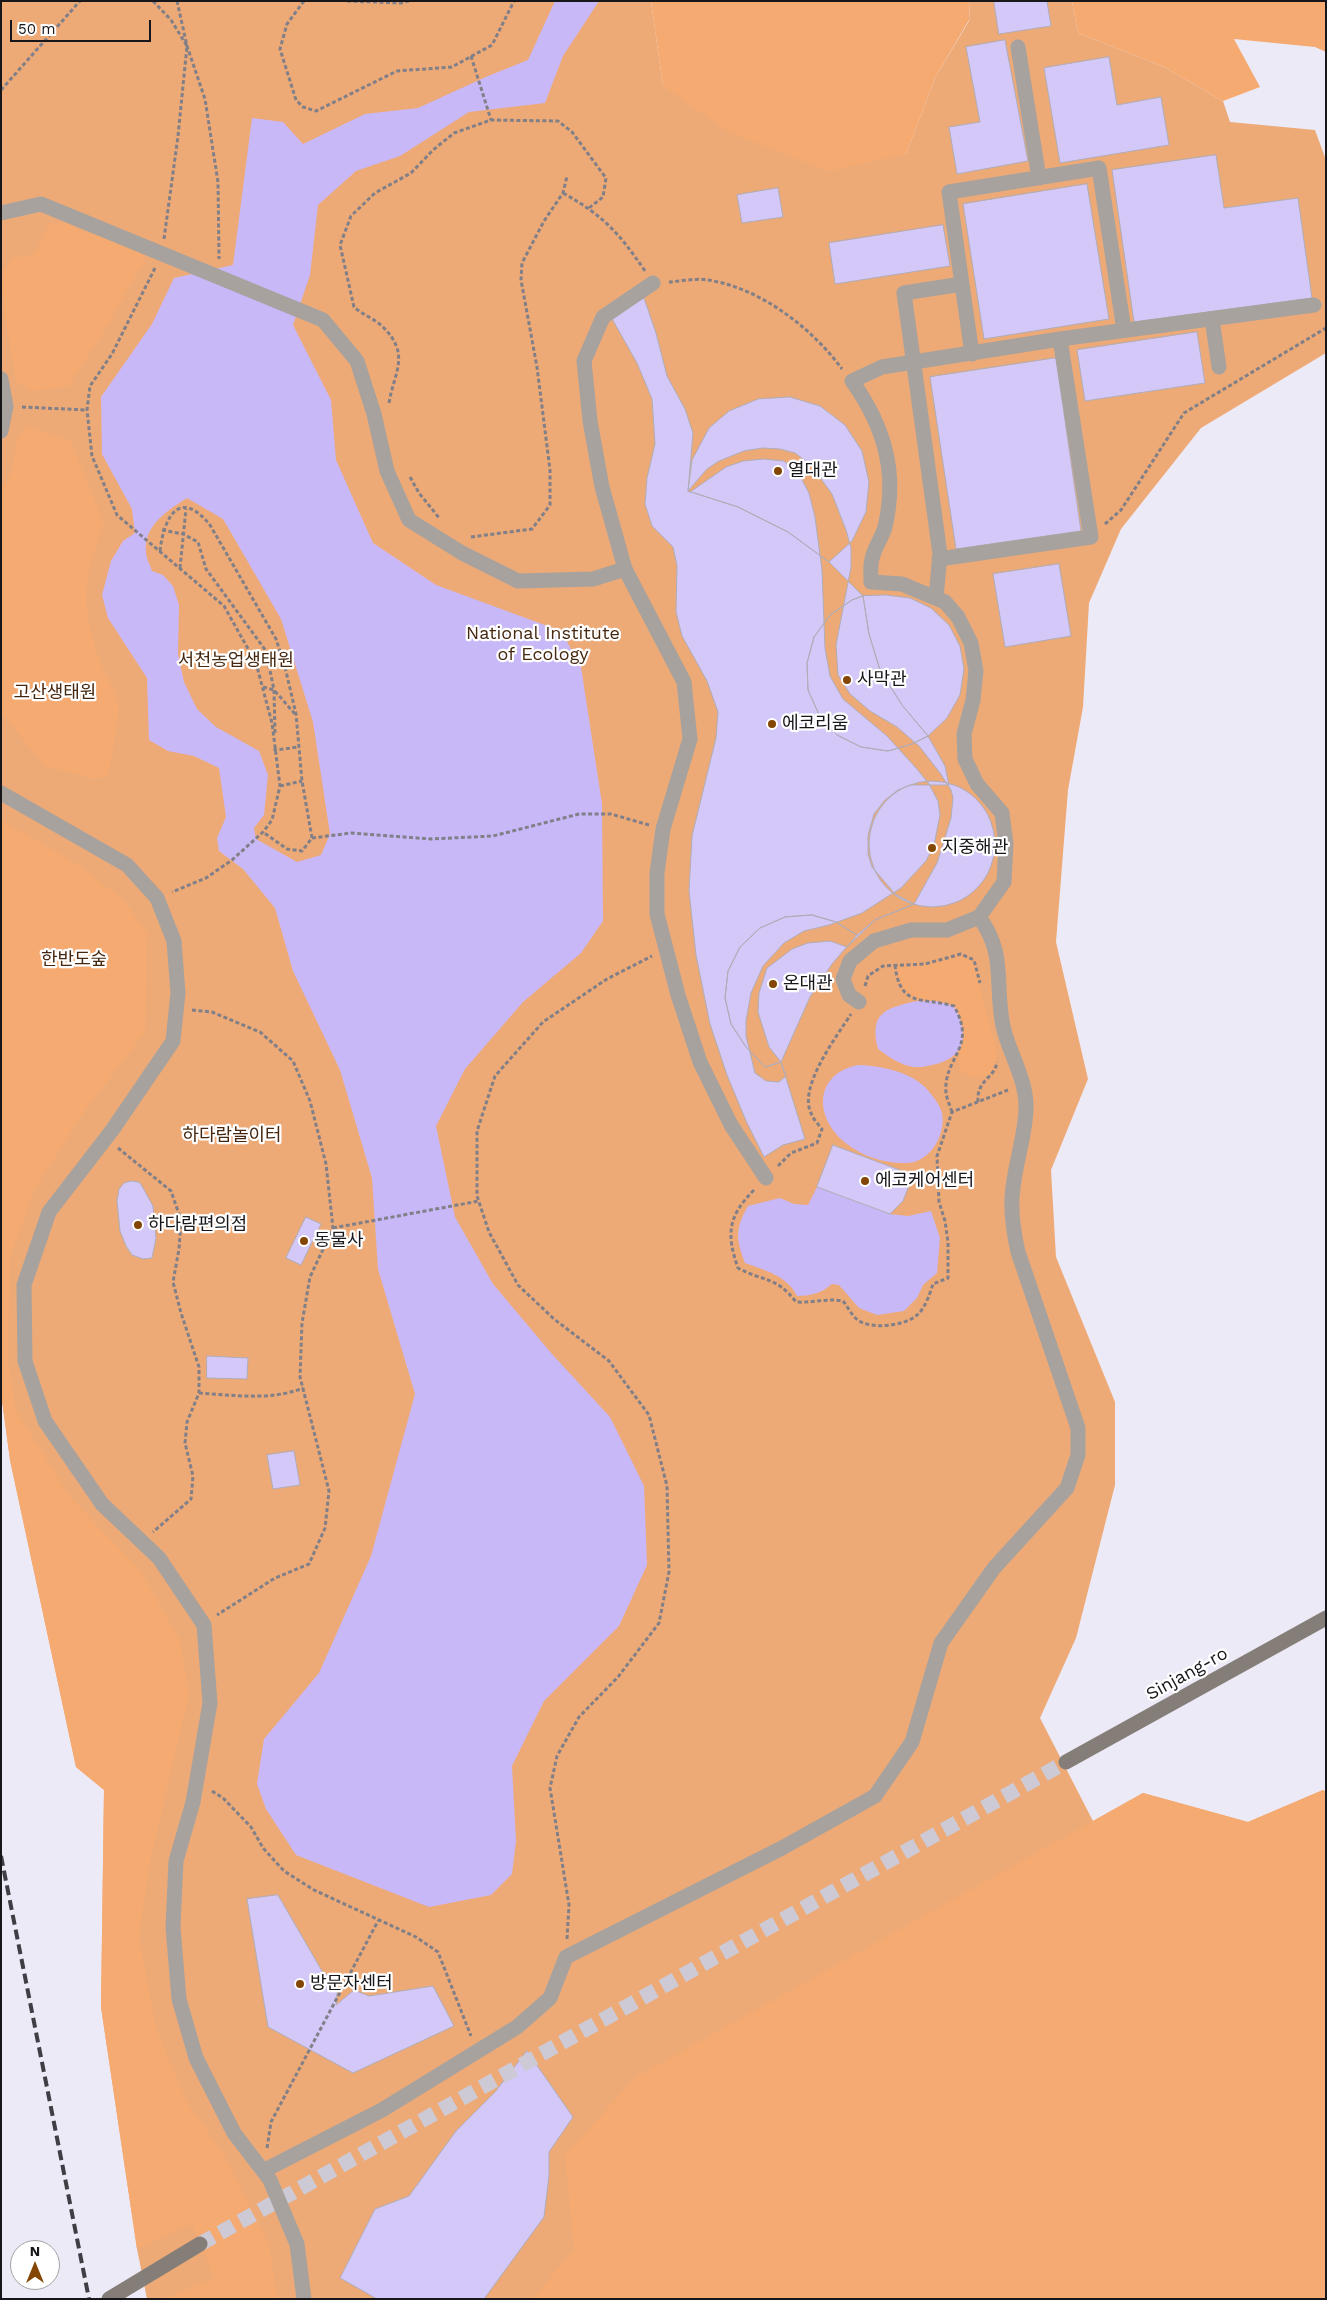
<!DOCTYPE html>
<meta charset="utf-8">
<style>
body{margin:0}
#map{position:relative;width:1327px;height:2300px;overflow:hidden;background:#edeaf7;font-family:"Work Sans",sans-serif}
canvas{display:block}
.frame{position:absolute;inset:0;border:2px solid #17161a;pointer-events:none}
.north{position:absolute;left:10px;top:2240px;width:50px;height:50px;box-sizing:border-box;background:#fff;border:1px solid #a2a2a3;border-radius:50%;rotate:0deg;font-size:14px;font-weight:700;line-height:20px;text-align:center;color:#17161a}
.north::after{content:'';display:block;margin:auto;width:18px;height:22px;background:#834604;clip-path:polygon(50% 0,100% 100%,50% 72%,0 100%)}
.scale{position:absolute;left:10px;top:20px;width:141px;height:22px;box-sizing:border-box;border:2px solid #17161a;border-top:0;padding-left:6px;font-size:15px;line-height:18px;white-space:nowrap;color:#17161a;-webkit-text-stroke:4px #fff;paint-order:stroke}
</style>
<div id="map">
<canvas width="1327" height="2300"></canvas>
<div class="frame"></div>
<div class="north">N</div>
<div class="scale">50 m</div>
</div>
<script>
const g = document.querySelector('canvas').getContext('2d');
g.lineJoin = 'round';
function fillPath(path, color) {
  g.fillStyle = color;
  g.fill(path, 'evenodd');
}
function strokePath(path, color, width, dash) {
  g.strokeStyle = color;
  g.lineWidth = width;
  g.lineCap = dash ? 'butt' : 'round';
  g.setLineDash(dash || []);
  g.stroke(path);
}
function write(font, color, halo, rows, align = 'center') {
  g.font = font + ' "Work Sans","Noto Sans KR",sans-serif';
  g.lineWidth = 4.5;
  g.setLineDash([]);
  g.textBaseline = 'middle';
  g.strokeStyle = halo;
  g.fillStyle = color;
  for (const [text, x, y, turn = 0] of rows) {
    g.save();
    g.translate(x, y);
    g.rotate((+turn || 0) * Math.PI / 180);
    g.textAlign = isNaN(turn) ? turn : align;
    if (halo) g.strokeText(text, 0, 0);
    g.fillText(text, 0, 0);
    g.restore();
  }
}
fillPath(new Path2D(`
 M1 1H651L663 86 906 154 936 76 969 21 970 1H1072L1078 33 1164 67 1223 101 1230 122 1315 130 1326 160V353L1201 428 1121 529 1089 603 1083 707 1068 790 1056 942 1088 1079 1051 1170 1056 1257 1115 1402V1485L1076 1638 1040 1718 1093 1821 1143 1793 1248 1822 1323 1790 1326 1792V2299H147L137 2249 101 2007 104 1790 76 1767 10 1460 1 1393Z`), '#edaa77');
fillPath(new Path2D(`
 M651 1H970L969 20 936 76 906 154 829 171 730 133 663 86Z
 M1072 1H1326V52L1315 47 1234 39 1260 87 1223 101 1164 67 1078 33Z
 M65 222 87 234 121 240 144 252 145 263 132 281 110 322 69 386 33 391 16 382C12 347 0 309 3 274 4 268 10 262 14 257L31 256C39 247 42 235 49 224Z
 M26 426 70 440 104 523C84 580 79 602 100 661 104 674 116 689 118 703 120 718 111 759 108 776L93 779 44 765 1 713V491L12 471 17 437Z
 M1 820 74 862 124 900 147 933 145 1032 79 1119 35 1189 10 1257 8 1360 16 1410 71 1498 140 1570 180 1640 189 1695 150 1861 139 1937 156 2028 186 2101 225 2156 269 2244 277 2299H163L214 2278 192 2224 137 2249 101 2007 104 1790 76 1767 10 1460 1 1393Z
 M961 954 974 960C980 975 980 990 984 1005 987 1021 1010 1069 986 1076 976 1079 970 1077 961 1071L957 1054 964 1039 961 1020 936 1001H917L903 991 897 979 895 965 925 964Z
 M1323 1790 1326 1792V2299H532L574 2250 565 2155 636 2077 1143 1793 1248 1822Z`), '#f4aa71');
fillPath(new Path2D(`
 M555 1H599L563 56 545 103 469 112 400 156 356 171 318 205 310 275 293 325 331 400 336 460 373 543 436 585 561 631 581 667 602 804 603 921 581 953 523 1002 465 1069 436 1126 455 1217 493 1284 552 1354 610 1417 644 1486 647 1565 619 1626 544 1701 512 1766 516 1841 512 1874 491 1895 429 1907 296 1855 266 1809 257 1784 264 1739 319 1673 371 1556 415 1394 378 1269 372 1178 340 1070 293 971 275 908 243 869 219 851 217 838 226 817 219 768 194 756 168 751 149 740 147 678 108 618 102 595 111 561 123 541 135 533 132 509 102 454 101 397 152 324 174 278 233 265 252 118 283 122 303 144 365 114 418 108 488 76 528 60ZM187 498 223 519 281 619 313 722 330 834 321 855 297 862 256 839 254 828 264 815 268 775 259 751 216 727 197 709 184 682 178 654 179 605 173 586 163 575 152 571C150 564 146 559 146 552 143 526 168 510 187 498Z
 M917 1001H936L954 1006C969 1033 967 1058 932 1065 925 1067 916 1068 909 1066 897 1063 888 1056 878 1049 869 1013 885 1008 917 1001Z
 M858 1065C881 1066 908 1071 925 1087 931 1094 940 1104 942 1113 946 1134 931 1162 907 1163 887 1164 863 1157 847 1144 814 1119 813 1074 858 1065Z
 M817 1187 890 1214 908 1216 931 1211 940 1238 937 1273 923 1285 917 1298 904 1311 877 1315 859 1308 839 1285 832 1284C822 1293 810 1296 797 1296 788 1276 764 1270 745 1263 736 1239 735 1229 748 1206L780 1198 794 1204 808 1205Z`), '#c9b8f8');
const building = new Path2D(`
 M994 1H1047L1051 26 999 34Z
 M1005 40 1028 161 957 174 949 127 980 122 966 47Z
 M1109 57 1117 105 1161 97 1169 145 1060 163 1044 68Z
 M1216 155 1224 208 1298 198 1312 298 1134 322 1112 170Z
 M1087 184 1109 319 984 339 963 204Z
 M778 188 783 217 742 223 737 195Z
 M943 225 950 266 835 284 829 243Z
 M644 298 656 333 667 376 685 409 693 433 688 491 738 507 788 532 829 562 863 596 852 600 830 615 814 637 807 663 808 690 821 719 837 735 861 747 888 751 912 744 928 736 945 766 949 785H911L898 790 885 800 874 814 868 835V854L872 867 895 894 914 904 875 920 857 935 836 922 812 915 785 917 760 928 740 947 728 971 725 998 731 1024 746 1047 765 1067 781 1062 805 1139 783 1145 764 1157 746 1121 727 1075 710 1024 696 955 689 891 692 836 716 738 718 712 707 681 682 636 676 612 677 566 673 547 652 526 645 504 647 478 655 444 652 399 637 363 611 317Z
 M1197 332 1205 383 1085 401 1077 350Z
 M1056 358 1081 531 956 549 930 377Z
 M790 397 820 406 845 425 862 451 869 482 866 512 852 541 829 562 788 532 738 507 688 491 692 460 709 428 729 411 758 399Z
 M763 448 780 449 795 453 811 465 832 494 846 530 851 548V567L836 645 838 675 850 694 870 711 897 727 919 746 940 773 951 790 953 798 951 818 937 863 914 904 875 920 847 947 830 941 808 943 792 949 767 968 759 993 758 1012 769 1047 781 1062 786 1076 779 1082 766 1081 755 1073 746 1036V1021L751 993 763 966 784 943 804 931 829 925 862 913 901 888 926 861 934 845 940 815 938 801 929 784 917 769 887 736 843 699 830 676 825 648 822 570 815 517 809 493 798 472 784 461 763 459 743 461 726 467 690 492 688 491 707 469 719 461 744 451Z
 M1059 564 1071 636 1005 647 993 574Z
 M886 595 910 598 931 608 949 625 960 646 964 669 960 695 947 718 928 736 902 705 880 670 869 634 863 596Z
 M863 596 869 634 880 670 902 705 928 736 912 744 888 751 861 747 837 735 821 719 808 690 807 663 814 637 830 615 852 600Z
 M869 844a63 63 0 1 1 126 0a63 63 0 1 1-126 0Z
 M812 915 836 922 857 935 832 964 810 997 781 1062 765 1067 746 1047 731 1024 725 998 728 971 740 947 760 928 785 917Z
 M833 1145 913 1175 903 1201 890 1214 817 1187Z
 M132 1181 139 1182 142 1186 153 1206 156 1238 152 1258 143 1259 132 1255 126 1246 120 1231 117 1201 119 1189 124 1183Z
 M306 1217 321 1224 301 1265 286 1258Z
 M207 1356 248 1358 247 1379 207 1378Z
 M294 1451 300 1485 273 1489 267 1455Z
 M278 1895 322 1971 338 1982 336 2005 354 1990 369 1996 433 1986 454 2026 353 2073 268 2027 247 1899Z
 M527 2051 573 2117 549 2152V2176L544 2217 484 2299H377L340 2278 375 2209 409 2196 456 2131 495 2092Z`);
fillPath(building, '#d4c8f8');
strokePath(building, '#b0adb9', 1);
strokePath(new Path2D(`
 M200 2244 1066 1762`), '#cdcad6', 15, [15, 8]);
strokePath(new Path2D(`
 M153 1 171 20 187 46 178 136 164 239
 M177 1 187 46 205 99 218 182 219 259
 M304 1 287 24 280 49 296 100 303 107 316 111 397 71 452 67 492 45 514 1
 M347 1 401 3 409 1
 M471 56 491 120
 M1 90 80 1
 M563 193C604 216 619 233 645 271
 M155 268 112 354 90 386 87 410 92 456 117 515 224 606 256 663 272 723 280 786 272 820 263 832 232 860 206 878 172 892
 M669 282C681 281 696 278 708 280 760 288 811 327 842 369
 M389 403C394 372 411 355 383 327 375 319 363 315 354 307L340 245 351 216 375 193 411 173 433 150 454 133 491 120 558 121 572 132 606 178 603 197 589 208
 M22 407 87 410
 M410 477 419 493 440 519
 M1105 524 1121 510 1184 413 1326 328
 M162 530 183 534 198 542 206 569 266 651 274 690 275 734
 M471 537 532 529 550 505V470L537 367 521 280 522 263 544 221 563 193 567 176
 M160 551C164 516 180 488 210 525L276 639 285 667 296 714 302 781 312 838 302 851 287 849 263 832
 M180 568 186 509
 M263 687 274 690 295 714
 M275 748V750L299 747
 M280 786 302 781
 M312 838 351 833 431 839 493 836 579 814H611L649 825
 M895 965C900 1008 922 997 954 1006 978 1049 943 1056 946 1093 947 1099 950 1106 952 1112
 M865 986 868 976 883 966 925 964 961 954 974 960 980 983
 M192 1010 212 1012 260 1032 293 1061 310 1101 326 1164 333 1228 310 1277 302 1323 300 1377 329 1491 325 1528 309 1564 275 1578 217 1615
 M978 1102C976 1080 995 1078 997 1062
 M118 1148 171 1191 181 1220 179 1249 173 1282 181 1313 199 1367V1393L187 1422 185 1443 193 1476 191 1499 153 1532
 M778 1166 791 1153 817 1143 822 1129C818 1124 813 1119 811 1113 798 1087 837 1036 851 1014
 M754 1190C728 1216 726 1234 738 1268 764 1282 776 1276 796 1302 813 1303 827 1298 843 1301 848 1307 852 1316 858 1320 871 1330 905 1326 917 1315 925 1309 930 1293 933 1284L948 1278V1242L945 1221 939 1202 937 1156 952 1112 1008 1090
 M333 1228 479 1201
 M199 1393C233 1395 271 1401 303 1388
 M212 1791 223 1798 251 1827 263 1848 284 1871 314 1890 416 1937 438 1952 471 2036
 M567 1939 569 1905 550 1788 557 1756 579 1717 618 1677 659 1623 669 1572 667 1486 649 1415 609 1361 554 1319 518 1285 489 1232 477 1196V1131L495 1076 543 1022 607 979 652 956
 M267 2148 271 2122 378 1921`), '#817f87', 3, [4, 2.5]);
strokePath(new Path2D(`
 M1018 47 1039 178
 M1 213 41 204 323 320 357 361 374 414 387 471 409 520 462 553 518 581 593 579 625 569
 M653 283 603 317 584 361 590 421 602 487 625 569 684 682 690 739 663 829 657 873V914L678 995 700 1062 731 1125 766 1178
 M962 284 949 192 1099 168 1124 330
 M1212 319 1219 367
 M1 379 6 406 1 431
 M939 559 1091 537 1060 339
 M936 598 940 554 904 293 962 284 972 354
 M1 793 127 865 157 898 174 941 178 993 173 1041 113 1129 49 1212 24 1285 25 1361 45 1421 102 1504 159 1558 204 1625 210 1703 193 1802 176 1861 173 1927 179 1999 196 2058 234 2133 270 2180 297 2244 304 2299
 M859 1002 849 995 843 979 850 961 874 941 911 930H947L979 917 1004 882 1006 844 1002 813 977 784 965 759 964 734 973 700 976 671 971 643 958 617 945 602 902 584 871 582C871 575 870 566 872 559 874 548 882 538 885 527 898 472 884 426 852 381L882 367 1060 339 1314 305
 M263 2171 382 2110 517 2027 550 1998 566 1957 782 1848 875 1796 912 1742 941 1643 994 1568 1067 1488 1078 1455V1428L1018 1252C1014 1234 1011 1218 1012 1199 1013 1169 1025 1140 1026 1109 1027 1079 1009 1054 1003 1026 994 983 1007 955 979 917`), '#a7a29e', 15);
strokePath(new Path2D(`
 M1066 1762 1326 1618
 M109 2299 200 2244`), '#857e78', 15);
strokePath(new Path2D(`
 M1 1856 89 2299`), '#3f3e44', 4, [10, 5]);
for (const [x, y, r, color] of [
 [778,471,5,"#834604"],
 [847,680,5,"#834604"],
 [772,724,5,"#834604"],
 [932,848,5,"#834604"],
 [773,984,5,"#834604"],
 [865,1181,5,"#834604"],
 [138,1225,5,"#834604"],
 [304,1241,5,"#834604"],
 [300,1984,5,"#834604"]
]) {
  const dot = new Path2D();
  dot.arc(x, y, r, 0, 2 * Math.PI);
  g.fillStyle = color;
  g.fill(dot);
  strokePath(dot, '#fff', 2);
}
write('18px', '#17161a', '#fff', [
 ["열대관",788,471],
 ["사막관",857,680],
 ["에코리움",782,724],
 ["지중해관",942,848],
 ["온대관",783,984],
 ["에코케어센터",875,1181],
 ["하다람편의점",148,1225],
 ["동물사",314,1241],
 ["방문자센터",310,1984]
], 'left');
write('18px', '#462810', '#fff', [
 ["National Institute",543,634],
 ["of Ecology",543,655],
 ["서천농업생태원",236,661],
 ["고산생태원",55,693],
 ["한반도숲",74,960],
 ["하다람놀이터",232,1136]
]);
write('18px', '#17161a', '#fff', [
 ["Sinjang-ro",1187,1674,-29]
]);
</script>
